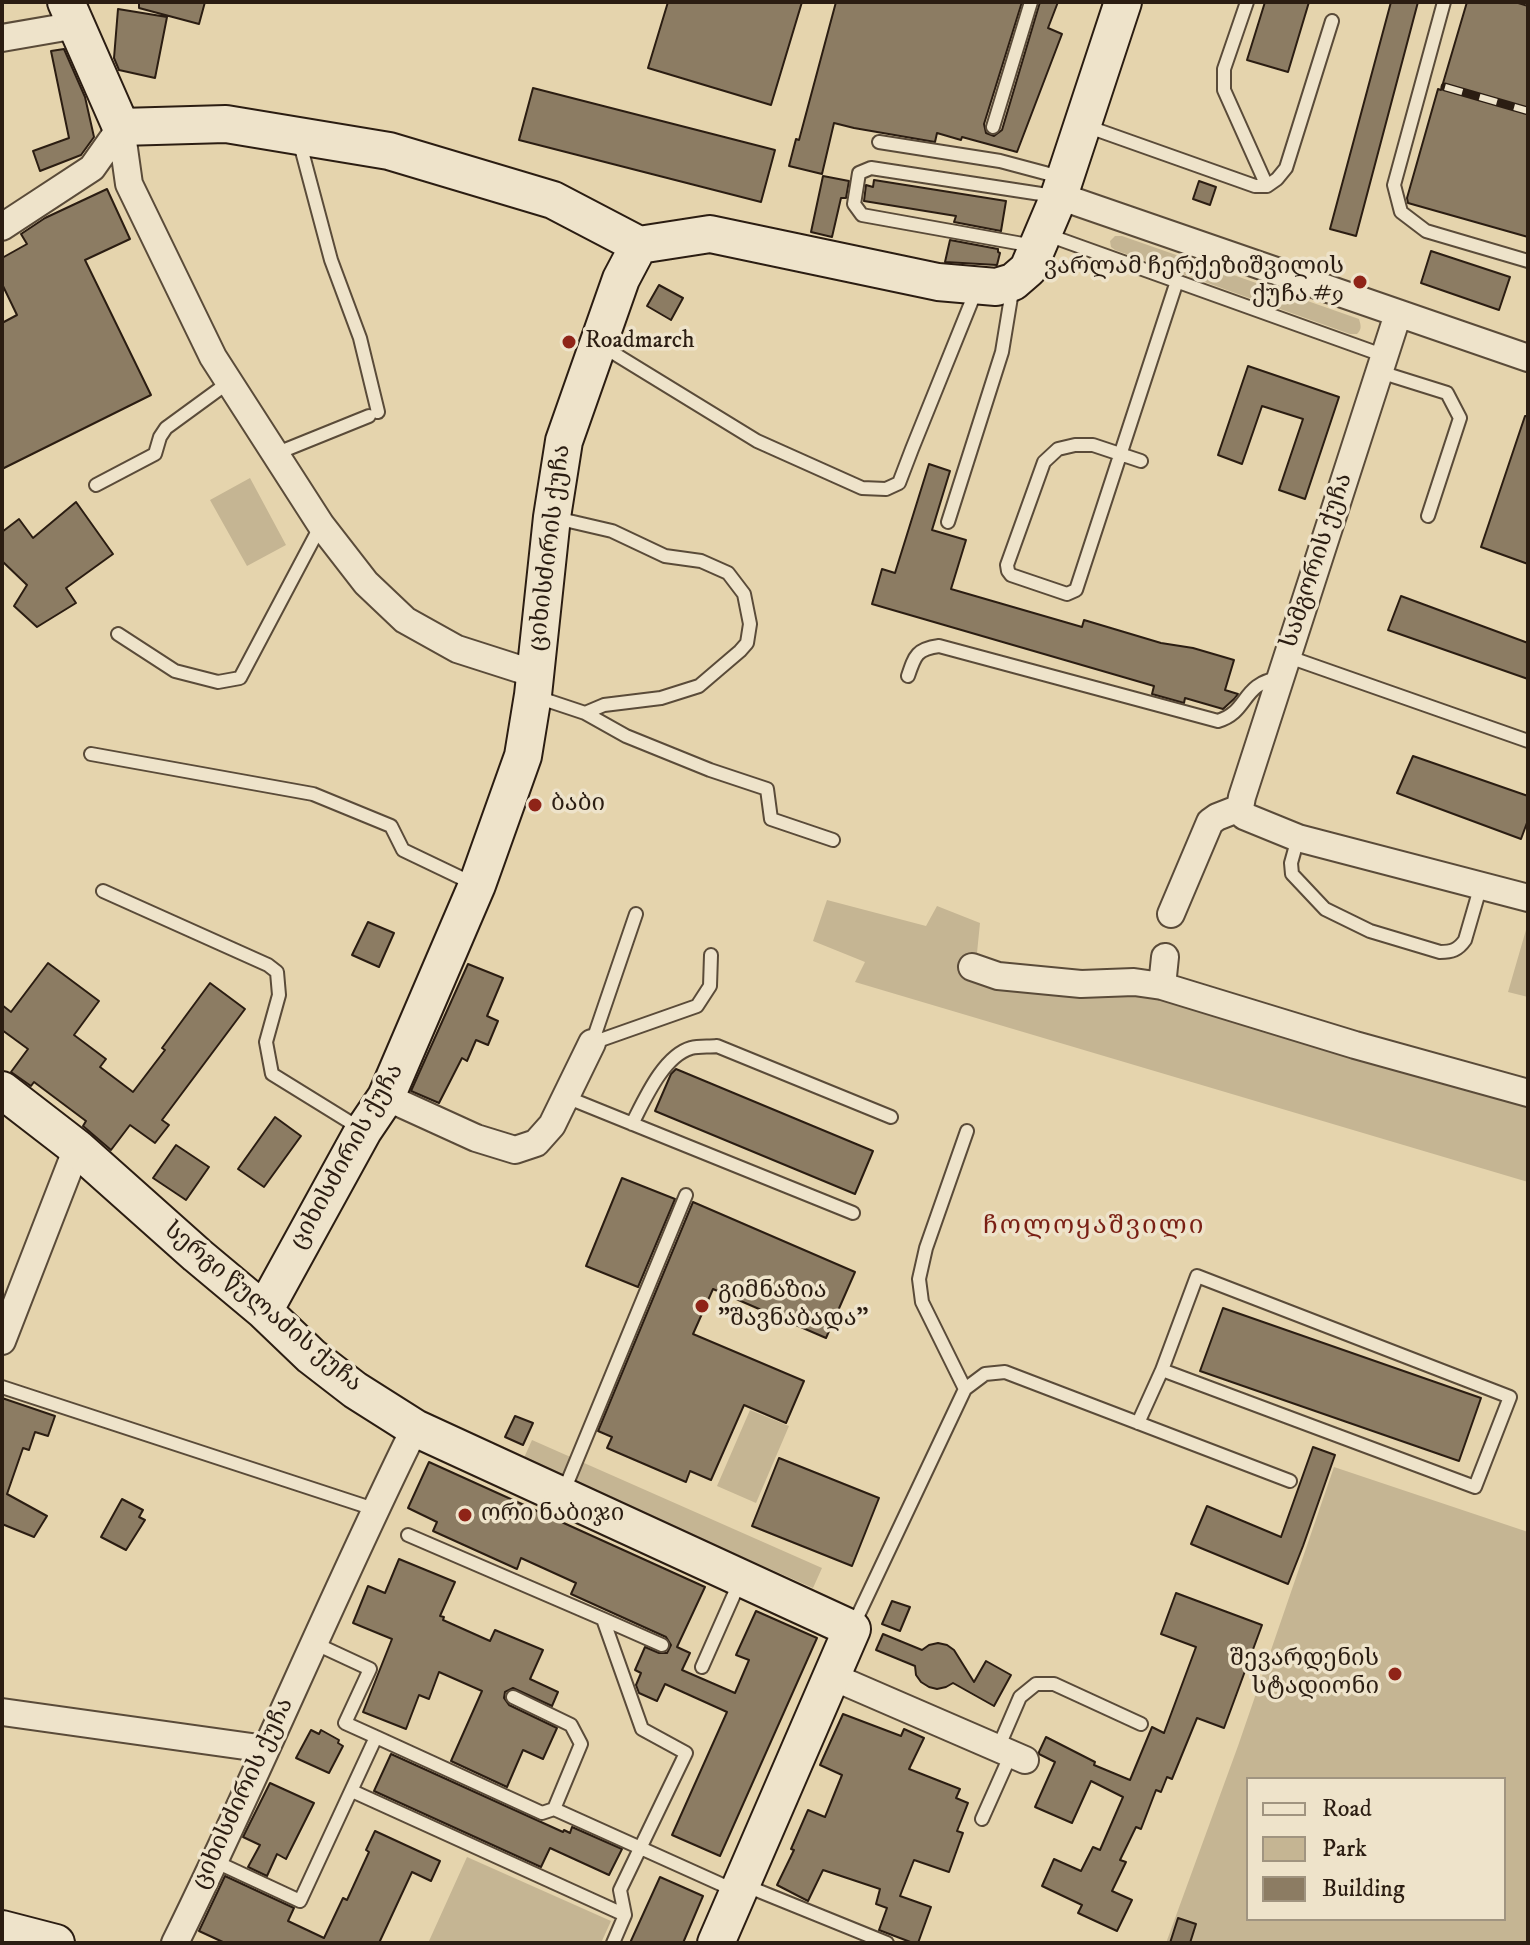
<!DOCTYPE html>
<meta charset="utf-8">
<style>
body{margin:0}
#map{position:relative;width:1530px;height:1945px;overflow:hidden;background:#e5d4ad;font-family:"IM FELL DW Pica",serif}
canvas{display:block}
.frame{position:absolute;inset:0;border:4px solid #2b1d12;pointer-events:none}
.legend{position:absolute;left:1246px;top:1777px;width:260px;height:144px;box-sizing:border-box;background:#eee3ca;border:2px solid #a09480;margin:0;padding:10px 14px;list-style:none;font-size:24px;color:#2b1d12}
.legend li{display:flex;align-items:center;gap:16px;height:40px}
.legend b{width:40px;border:2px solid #a09480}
</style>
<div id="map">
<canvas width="1530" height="1945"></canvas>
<div class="frame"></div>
<ul class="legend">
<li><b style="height:10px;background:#eee3ca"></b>Road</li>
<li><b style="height:22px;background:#c5b593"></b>Park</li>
<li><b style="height:22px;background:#8c7c63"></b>Building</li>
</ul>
</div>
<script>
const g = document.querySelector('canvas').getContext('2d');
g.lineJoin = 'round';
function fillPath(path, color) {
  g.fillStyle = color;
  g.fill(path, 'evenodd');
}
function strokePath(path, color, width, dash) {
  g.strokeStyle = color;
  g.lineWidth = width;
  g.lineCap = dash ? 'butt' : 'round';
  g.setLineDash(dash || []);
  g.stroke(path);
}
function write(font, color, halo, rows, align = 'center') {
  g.font = font + ' "IM FELL DW Pica","Noto Serif Georgian",serif';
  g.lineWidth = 7;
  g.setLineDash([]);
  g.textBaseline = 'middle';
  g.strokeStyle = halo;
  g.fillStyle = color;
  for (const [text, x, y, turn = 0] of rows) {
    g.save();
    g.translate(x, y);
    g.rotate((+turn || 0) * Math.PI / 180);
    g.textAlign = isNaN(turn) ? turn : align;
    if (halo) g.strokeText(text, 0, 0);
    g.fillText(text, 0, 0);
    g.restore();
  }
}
fillPath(new Path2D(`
 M1115 236H1122L1359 319C1361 326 1362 329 1357 334H1350L1115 250 1111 247 1110 241Z
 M250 478 286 545 247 566 210 500Z
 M827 900 926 926 937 906 980 923 975 973 1087 994 1153 996 1528 1103V1182L855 982 865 962 813 941Z
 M1528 923V997L1508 992Z
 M750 1410 789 1426 756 1503 717 1486Z
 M532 1440 822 1568 813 1588 523 1460Z
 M1334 1467 1528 1532V1943H1166L1238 1746ZM1248 1779H1504V1919H1248Z
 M467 1857 611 1921 601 1943H433L429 1941Z`), '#c5b593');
const building = new Path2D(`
 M139 2H205L199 24 139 8Z
 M668 2H802L771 105 648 68Z
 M836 2H1022L984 124 986 133 994 136 1002 130 1040 2H1058L1048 28 1062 34 1017 152 962 137 961 140 937 133 935 142 854 128 834 123 822 174 789 166 796 139 799 140Z
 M1265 2H1309L1288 72 1247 60Z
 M1391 2H1418L1356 236 1330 229Z
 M1467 2H1515L1528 6V237L1408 203 1407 198 1438 89 1441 90Z
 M118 9 167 17 155 78 119 70 114 58Z
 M64 49 85 97 94 137 81 155 40 171 33 151 69 138 51 51Z
 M533 88 775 150 761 202 519 140Z
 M823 176 849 181 846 198H841L832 237 811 232Z
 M874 180 1006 201 1001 231 954 222 956 216 864 201 866 185 873 187Z
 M1199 181 1216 187 1210 205 1193 199Z
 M107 189 130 239 85 260 151 395 2 469V323L17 315 2 284V258L27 244 21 234 45 218Z
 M950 240 998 249V252L1000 253 997 265 945 262Z
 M1431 251 1510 277 1499 310 1421 283Z
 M659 285 683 298 671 320 647 306Z
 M1248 366 1339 397 1305 499 1279 490 1303 419 1262 406 1242 464 1218 455Z
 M1525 416H1528V564L1481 547Z
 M929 464 950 471 932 530 966 540 951 589 1082 627 1084 620 1161 643 1193 648 1234 660 1225 690 1238 694 1234 699 1223 709 1185 698 1184 703 1152 694 1154 686 872 604 882 569 895 573Z
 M76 502 113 554 66 588 76 603 37 627 14 606 27 585 2 561V532L19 519 33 538Z
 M1401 596 1528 643V679L1388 630Z
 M1413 756 1528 796V820L1521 839 1397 793Z
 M368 922 394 933 379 967 352 955Z
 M48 963 99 1001 74 1035 106 1059 100 1067 133 1092 165 1050 162 1048 210 983 245 1009 162 1120 169 1125 155 1143 130 1125 111 1150 83 1126 86 1121 34 1082 31 1086 11 1072 28 1049 2 1030V1005L11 1012Z
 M468 964 503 978 487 1016 498 1021 488 1045 476 1040 467 1061 462 1058 439 1103 411 1091Z
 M676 1069 873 1151 855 1194 655 1111 671 1074Z
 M275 1117 301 1136 264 1187 238 1169Z
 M176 1145 209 1167 186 1200 153 1178Z
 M622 1178 675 1199 638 1287 586 1266Z
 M693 1202 855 1272 826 1338 713 1289 693 1334 804 1381 786 1423 744 1405 711 1480 690 1471 686 1482 607 1448 612 1437 598 1431Z
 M1223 1308 1481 1398 1459 1461 1200 1371Z
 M2 1398 55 1416 48 1436 35 1432 29 1450 23 1448 7 1494 47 1516 34 1537 2 1524Z
 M515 1416 533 1423 523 1445 505 1437Z
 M1313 1447 1335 1455 1303 1546 1288 1584 1191 1544 1207 1506 1281 1537Z
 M779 1458 879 1498 852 1566 752 1526Z
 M429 1462 705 1587 677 1647 690 1653 682 1670 735 1693 749 1660 736 1655 756 1611 817 1638 720 1856 672 1835 727 1712 665 1684 657 1701 639 1693 636 1685 641 1673 635 1670 645 1647 659 1653H667L671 1645 666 1637 571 1594 576 1583 521 1558 517 1569 433 1531 437 1522 408 1508Z
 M122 1499 143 1510 139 1517 145 1520 126 1550 101 1537Z
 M399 1559 455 1582 440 1616 444 1617 443 1620 490 1641 495 1630 543 1650 530 1679 558 1692 552 1706 513 1688 505 1692 504 1698 509 1705 557 1728 543 1759 523 1750 507 1787 451 1761 482 1691 439 1672 429 1699 419 1695 406 1729 363 1712 392 1639 353 1623 368 1586 385 1593Z
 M1176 1593 1262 1625 1224 1728 1197 1718 1172 1779 1167 1777 1161 1792 1156 1790 1141 1829 1136 1827 1120 1860 1126 1862 1112 1891 1132 1900 1117 1931 1078 1913 1082 1905 1042 1886 1054 1859 1081 1871 1093 1847 1100 1850 1123 1797 1091 1781 1072 1823 1035 1807 1055 1762 1039 1754V1752L1046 1737 1095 1762 1094 1765 1130 1780 1152 1727 1164 1733 1196 1647 1161 1634Z
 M892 1601 910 1607 900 1631 882 1624Z
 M883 1634 922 1650 929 1645 938 1643 947 1645 954 1650 974 1682 986 1661 1011 1675 994 1706 953 1683 946 1687 937 1689 929 1687 921 1682 916 1675 915 1666 876 1650Z
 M843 1714 901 1736 904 1729 924 1738 909 1769 960 1789 956 1798 968 1803 957 1831 963 1833 949 1872 914 1860 900 1896 931 1907 918 1943H913L879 1930 887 1908 876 1904 880 1889 823 1870 808 1901 777 1885 794 1850 791 1849 808 1810 825 1817 842 1775 820 1765Z
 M311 1730 319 1734 321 1730 339 1740 338 1743 343 1746 329 1773 296 1758Z
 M391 1754 563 1832 564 1830 570 1833 572 1827 622 1849 609 1875 550 1848 541 1867 374 1791Z
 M270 1783 314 1803 286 1859 277 1854 267 1876 248 1867 260 1845 243 1837Z
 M375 1831 440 1861 431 1881 412 1872 379 1943H225L199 1931 225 1876 294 1908 288 1921 324 1938 343 1898 347 1900 369 1852 366 1850Z
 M660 1877 703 1896 683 1943H630Z
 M1178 1918 1196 1924 1190 1943H1170Z`);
fillPath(building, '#8c7c63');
strokePath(building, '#2b1d12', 2);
const lane = new Path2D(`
 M1247 2 1224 69V90L1267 186
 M1444 2 1394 185 1401 212 1426 231 1528 261
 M1086 126 1255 186H1267L1277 179 1286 168 1332 21
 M993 127 1031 2
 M299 140 331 260 360 338 378 412
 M879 142 1000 161 1060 177
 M1045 234 1385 356
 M1034 246 862 215 854 204 859 173 871 168 1054 196
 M602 346 757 441 862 488 886 489 899 483 912 449 977 288
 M1380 372 1447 393 1460 418 1428 516
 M275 454 369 416
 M1141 461 1093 445H1075L1058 449 1044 462 1007 565 1008 571 1011 575 1067 594 1076 590 1177 281
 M96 485 155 454 160 437 166 428 229 382
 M556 518 612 531 665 556 701 561 728 573 744 594 750 624 747 643 740 651 699 686 661 698 604 705 585 713
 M948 522 1002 352 1013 285
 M118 634 175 671 218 682 240 678 321 525
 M1286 656 1528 741
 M908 676C915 655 917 649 939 646L1218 721C1249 712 1241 683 1280 678
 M537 697 585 713 626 736 710 770 767 789 771 819 833 840
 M91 754 313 794 391 826 403 850 474 884
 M1298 838 1291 863 1292 874 1325 909 1370 931 1440 952C1452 952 1458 950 1465 940L1481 885
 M103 891 268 965 277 972 279 995 266 1042 272 1074 361 1129
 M592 1043 697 1006 710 986 711 955
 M592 1043 636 914
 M566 1097 853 1213
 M632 1124C644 1101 663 1056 691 1048 699 1046 709 1047 717 1046L891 1117
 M1197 1276 1510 1397 1475 1487 1162 1370Z
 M2 1387 374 1509
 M965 1389 922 1302 919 1279 926 1248 967 1131
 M1138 1423 1162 1370
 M563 1493 686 1195
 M408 1535 603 1619 642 1729 686 1753 620 1890 625 1915 613 1943
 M603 1619 662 1645
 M853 1626 965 1389 985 1374 1005 1372 1290 1481
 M702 1667 740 1581
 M513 1697 571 1725 581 1744 554 1809 736 1891
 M376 1737 542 1813 554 1809
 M998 1748 1020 1697 1036 1684H1054L1141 1724
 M352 1791 625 1915
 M982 1819 1011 1754
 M214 1861 300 1901 376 1737 345 1723 370 1669 314 1643
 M744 1885 887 1943`);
const street = new Path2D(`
 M2 38 77 25
 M121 127 129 184 213 357 321 525 366 583 405 620 457 649 535 674
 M1059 196 1528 358
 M2 227 92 168 121 127
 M1398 314 1242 797 1240 808 1244 816 1298 838 1528 898
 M1171 914 1210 822 1217 817 1240 808
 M972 967 998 976 1081 984 1134 982 1162 986 1355 1045 1528 1093
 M1162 986 1165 957
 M386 1097 476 1138 515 1150 536 1143 552 1125 592 1043
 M2 1341 77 1148
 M831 1676 1025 1760
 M2 1712 266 1749
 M175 1943C259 1773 331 1598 415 1428`);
const secondary = new Path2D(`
 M66 2 121 127 226 124 389 151 553 200 639 245
 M639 245 710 234 938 282 996 287 1013 282 1028 269 1059 196 1123 2
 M2 1090 77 1148 197 1255 264 1311 311 1356 355 1390 415 1428 852 1629 716 1943
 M264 1311 363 1131 386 1097 477 885 523 756 533 695 552 517 564 441 621 279 639 245
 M2 1929 56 1943`);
strokePath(lane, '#5a4b39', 16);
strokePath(street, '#5a4b39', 30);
strokePath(secondary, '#2b1d12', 40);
strokePath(lane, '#eee3ca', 12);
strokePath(street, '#eee3ca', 26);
strokePath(secondary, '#eee3ca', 36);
const rail = new Path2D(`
 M1445 87 1528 111`);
strokePath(rail, '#2b1d12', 9);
strokePath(rail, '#eee3ca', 6, [18]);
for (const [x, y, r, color] of [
 [1360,282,8,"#8f2418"],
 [569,342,8,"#8f2418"],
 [535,805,8,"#8f2418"],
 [702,1306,8,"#8f2418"],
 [465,1515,8,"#8f2418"],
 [1395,1674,8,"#8f2418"]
]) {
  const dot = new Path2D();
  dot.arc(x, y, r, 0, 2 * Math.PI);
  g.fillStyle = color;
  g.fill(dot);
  strokePath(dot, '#eee3ca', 3);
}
write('24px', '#2b1d12', '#eee3ca', [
 ["ვარლამ ჩერქეზიშვილის",1344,268,"right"],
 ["ქუჩა #9",1344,296,"right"],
 ["Roadmarch",585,342],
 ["ბაბი",551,805],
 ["გიმნაზია",718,1292],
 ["\"შავნაბადა\"",718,1320],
 ["ორი ნაბიჯი",481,1515],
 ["შევარდენის",1379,1660,"right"],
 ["სტადიონი",1379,1688,"right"]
], 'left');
write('24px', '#2b1d12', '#eee3ca', [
 ["ციხისძირის ქუჩა",551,548,-83],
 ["სამგორის ქუჩა",1318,561,-72],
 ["ციხისძირის ქუჩა",348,1157,-61],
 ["სერგი წულაძის ქუჩა",262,1308,40],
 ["ციხისძირის ქუჩა",244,1794,-65]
]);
g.letterSpacing = '2px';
write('26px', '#7a1f14', '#eee3ca', [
 ["ჩოლოყაშვილი",1094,1228]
]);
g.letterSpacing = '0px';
</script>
